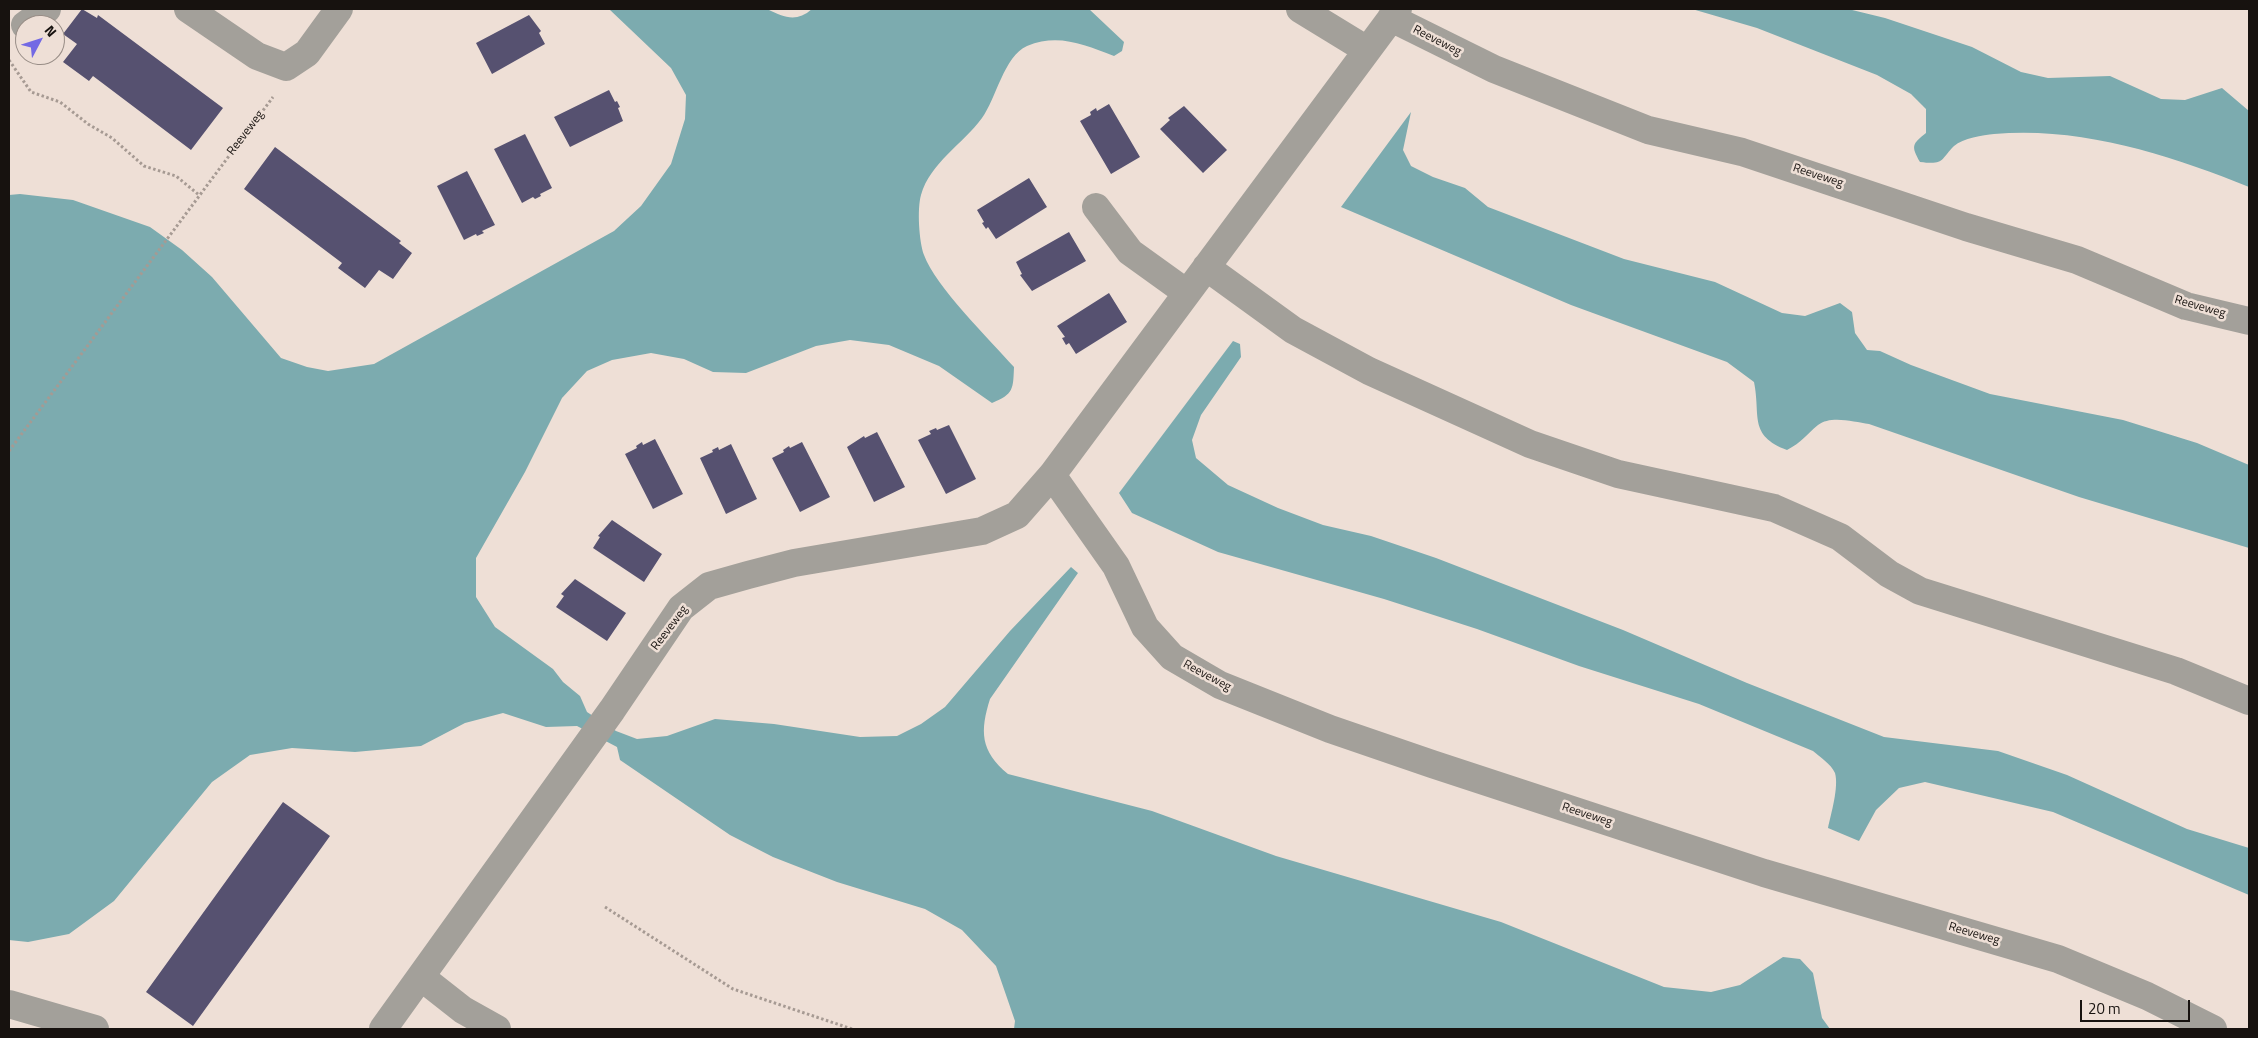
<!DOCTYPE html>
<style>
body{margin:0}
#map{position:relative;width:2258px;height:1038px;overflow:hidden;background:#eedfd6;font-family:"Titillium Web",sans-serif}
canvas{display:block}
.frame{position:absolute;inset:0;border:10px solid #17120f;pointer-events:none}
.north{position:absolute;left:15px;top:15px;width:50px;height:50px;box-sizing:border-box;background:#eedfd6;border:1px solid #988d86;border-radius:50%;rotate:50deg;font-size:14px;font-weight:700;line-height:20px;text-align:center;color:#17120f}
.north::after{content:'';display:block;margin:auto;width:18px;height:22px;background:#7369e4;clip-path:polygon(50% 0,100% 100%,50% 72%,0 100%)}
.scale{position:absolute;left:2080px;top:1000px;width:110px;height:22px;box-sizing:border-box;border:2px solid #17120f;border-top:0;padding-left:6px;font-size:15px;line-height:18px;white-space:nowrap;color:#17120f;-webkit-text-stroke:4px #eedfd6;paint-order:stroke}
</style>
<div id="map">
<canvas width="2258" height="1038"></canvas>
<div class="frame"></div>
<div class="north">N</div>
<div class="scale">20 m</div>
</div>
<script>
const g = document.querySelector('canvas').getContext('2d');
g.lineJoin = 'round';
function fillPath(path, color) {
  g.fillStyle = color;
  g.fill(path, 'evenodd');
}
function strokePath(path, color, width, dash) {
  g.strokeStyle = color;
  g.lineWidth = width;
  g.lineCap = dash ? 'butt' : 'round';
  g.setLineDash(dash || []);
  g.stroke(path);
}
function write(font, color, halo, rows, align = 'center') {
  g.font = font + ' "Titillium Web",sans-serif';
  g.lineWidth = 5;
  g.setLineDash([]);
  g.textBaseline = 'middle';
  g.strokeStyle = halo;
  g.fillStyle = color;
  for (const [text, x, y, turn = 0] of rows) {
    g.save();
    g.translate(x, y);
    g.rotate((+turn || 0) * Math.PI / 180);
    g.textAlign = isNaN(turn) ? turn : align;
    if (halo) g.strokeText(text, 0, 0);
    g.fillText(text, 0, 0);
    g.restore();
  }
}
fillPath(new Path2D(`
 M609 9H767C784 17 796 23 812 9H1089L1124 42 1122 51 1114 56C1084 45 1059 33 1027 46 1004 56 996 99 982 118 963 144 930 163 921 195 917 209 919 241 924 255 935 286 990 340 1014 367 1013 389 1014 394 992 403L939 366 889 345 850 340 816 346 746 373 713 372 684 359 651 353 612 360 587 371 562 398 525 472 476 558V597L495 627 553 669 563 682 580 696 587 712 616 731 637 739 667 736 715 719 774 724 860 737 897 736 921 724 945 707 1010 631 1071 567 1078 573 990 699C980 731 980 751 1008 774L1152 811 1276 856 1501 922 1664 987 1711 992 1740 985 1783 957 1800 959 1813 973 1822 1018 1830 1029H1014L1015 1021 996 966 962 930 925 909 837 882 773 857 730 835 620 760 617 747 577 726 546 727 503 713 465 723 421 746 355 752 292 748 250 755 212 782 114 901 69 934 28 942 9 940V195L20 194 73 200 150 227 182 250 212 277 281 358 307 367 328 371 374 364 614 231 641 206 671 164 685 119 686 95 671 68Z
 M1692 9H1848L1885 18 1972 47 2021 72 2048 78 2110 76 2161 99 2185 100 2222 88 2249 111V187C2171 155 2080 126 1994 134 1983 135 1963 138 1954 146 1940 160 1945 165 1920 162 1911 146 1912 144 1926 133V109L1911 94 1877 75 1757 28Z
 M1411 112 1403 150 1411 166 1433 177 1465 188 1488 207 1624 259 1715 282 1782 313 1805 316 1840 303 1852 312 1855 333 1867 350 1880 351 1911 365 1990 394 2123 420 2197 443 2249 465V548L2079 497 1869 424C1854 422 1831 415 1818 425 1806 435 1802 442 1787 450 1748 435 1761 416 1754 382L1727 362 1571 305 1341 207Z
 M1233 341 1240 344 1241 357 1201 415 1192 440 1196 458 1228 485 1278 508 1323 525 1371 536 1436 558 1623 630 1747 683 1884 737 1998 751 2067 775 2187 829 2249 848V895L2053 812 1925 782 1899 788 1876 810 1859 841 1828 828C1831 814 1839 787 1835 773 1831 764 1820 757 1813 751L1699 704 1579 666 1477 629 1384 599 1218 552 1132 513 1119 493Z`), '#7cabaf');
fillPath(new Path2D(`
 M82 9 97 18 98 15 223 108 191 150 93 76 89 81 63 62 77 44 63 34Z
 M529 15 541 31 539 33 545 44 492 74 476 43Z
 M609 90 615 102 617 101 620 107 618 108 623 121 570 147 554 117Z
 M1109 104 1140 157 1111 174 1080 121 1091 115 1090 112 1096 108 1097 111Z
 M1184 106 1227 150 1203 173 1160 129 1170 120 1168 118Z
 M525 134 552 188 540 194 541 196 535 199 533 197 522 203 494 149Z
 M275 147 401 241 399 243 412 253 393 279 379 270 365 288 338 268 342 263 244 189Z
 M467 171 495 225 482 231 484 233 477 236 476 234 464 240 437 186Z
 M1029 178 1047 207 996 239 988 227 986 229 982 223 984 222 977 210Z
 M1069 232 1086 261 1032 291 1020 275 1022 274 1016 262Z
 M1109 293 1127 322 1076 354 1069 343 1066 345 1062 338 1065 337 1057 326Z
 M949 425 976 479 946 494 918 440 931 434 929 431 936 428 937 430Z
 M877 432 905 487 874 502 847 447 864 436 865 438Z
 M655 439 683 494 653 509 625 454 637 448 636 446 642 442 643 445Z
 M802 442 830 497 800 512 772 458 784 452 783 450 789 446 790 448Z
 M731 444 757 499 726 514 700 458 713 452 712 450 718 447 719 450Z
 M612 520 662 554 644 582 593 548 600 537 598 536Z
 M575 579 626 613 607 641 556 607 564 596 561 594Z
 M283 802 330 836 193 1026 146 992Z`), '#565170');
strokePath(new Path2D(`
 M9 60 31 92 60 102 88 124 112 138 144 166 176 176 199 195
 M9 451 273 97
 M605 907 733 989 852 1029`), '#a69a93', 3, [2.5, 2.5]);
strokePath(new Path2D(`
 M188 9 257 56 286 67 307 53 339 9
 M1300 9 1367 50
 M1391 18 1494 69 1648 130 1742 152 1966 227 2077 260 2186 306 2249 321
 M25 25 47 9
 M1096 207 1130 252 1187 293
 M1206 267 1293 330 1369 371 1530 444 1618 474 1774 508 1840 537 1889 574 1920 591 2176 671 2249 701
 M1052 475 1116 566 1145 627 1172 657 1220 685 1330 729 1432 764 1764 873 2058 959 2147 996 2213 1029
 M421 977 463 1010 497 1029
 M9 1004 95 1029
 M383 1029 612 710 681 608 709 586 748 575 794 563 982 531 1017 515 1052 475 1398 9`), '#a3a09a', 28);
write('12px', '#17120f', '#eedfd6', [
 ["Reeveweg",1437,41,27],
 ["Reeveweg",246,133,-53],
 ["Reeveweg",1818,176,18],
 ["Reeveweg",2200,307,16],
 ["Reeveweg",670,628,-53],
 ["Reeveweg",1207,676,28],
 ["Reeveweg",1587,815,18],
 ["Reeveweg",1974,934,16]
]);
</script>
